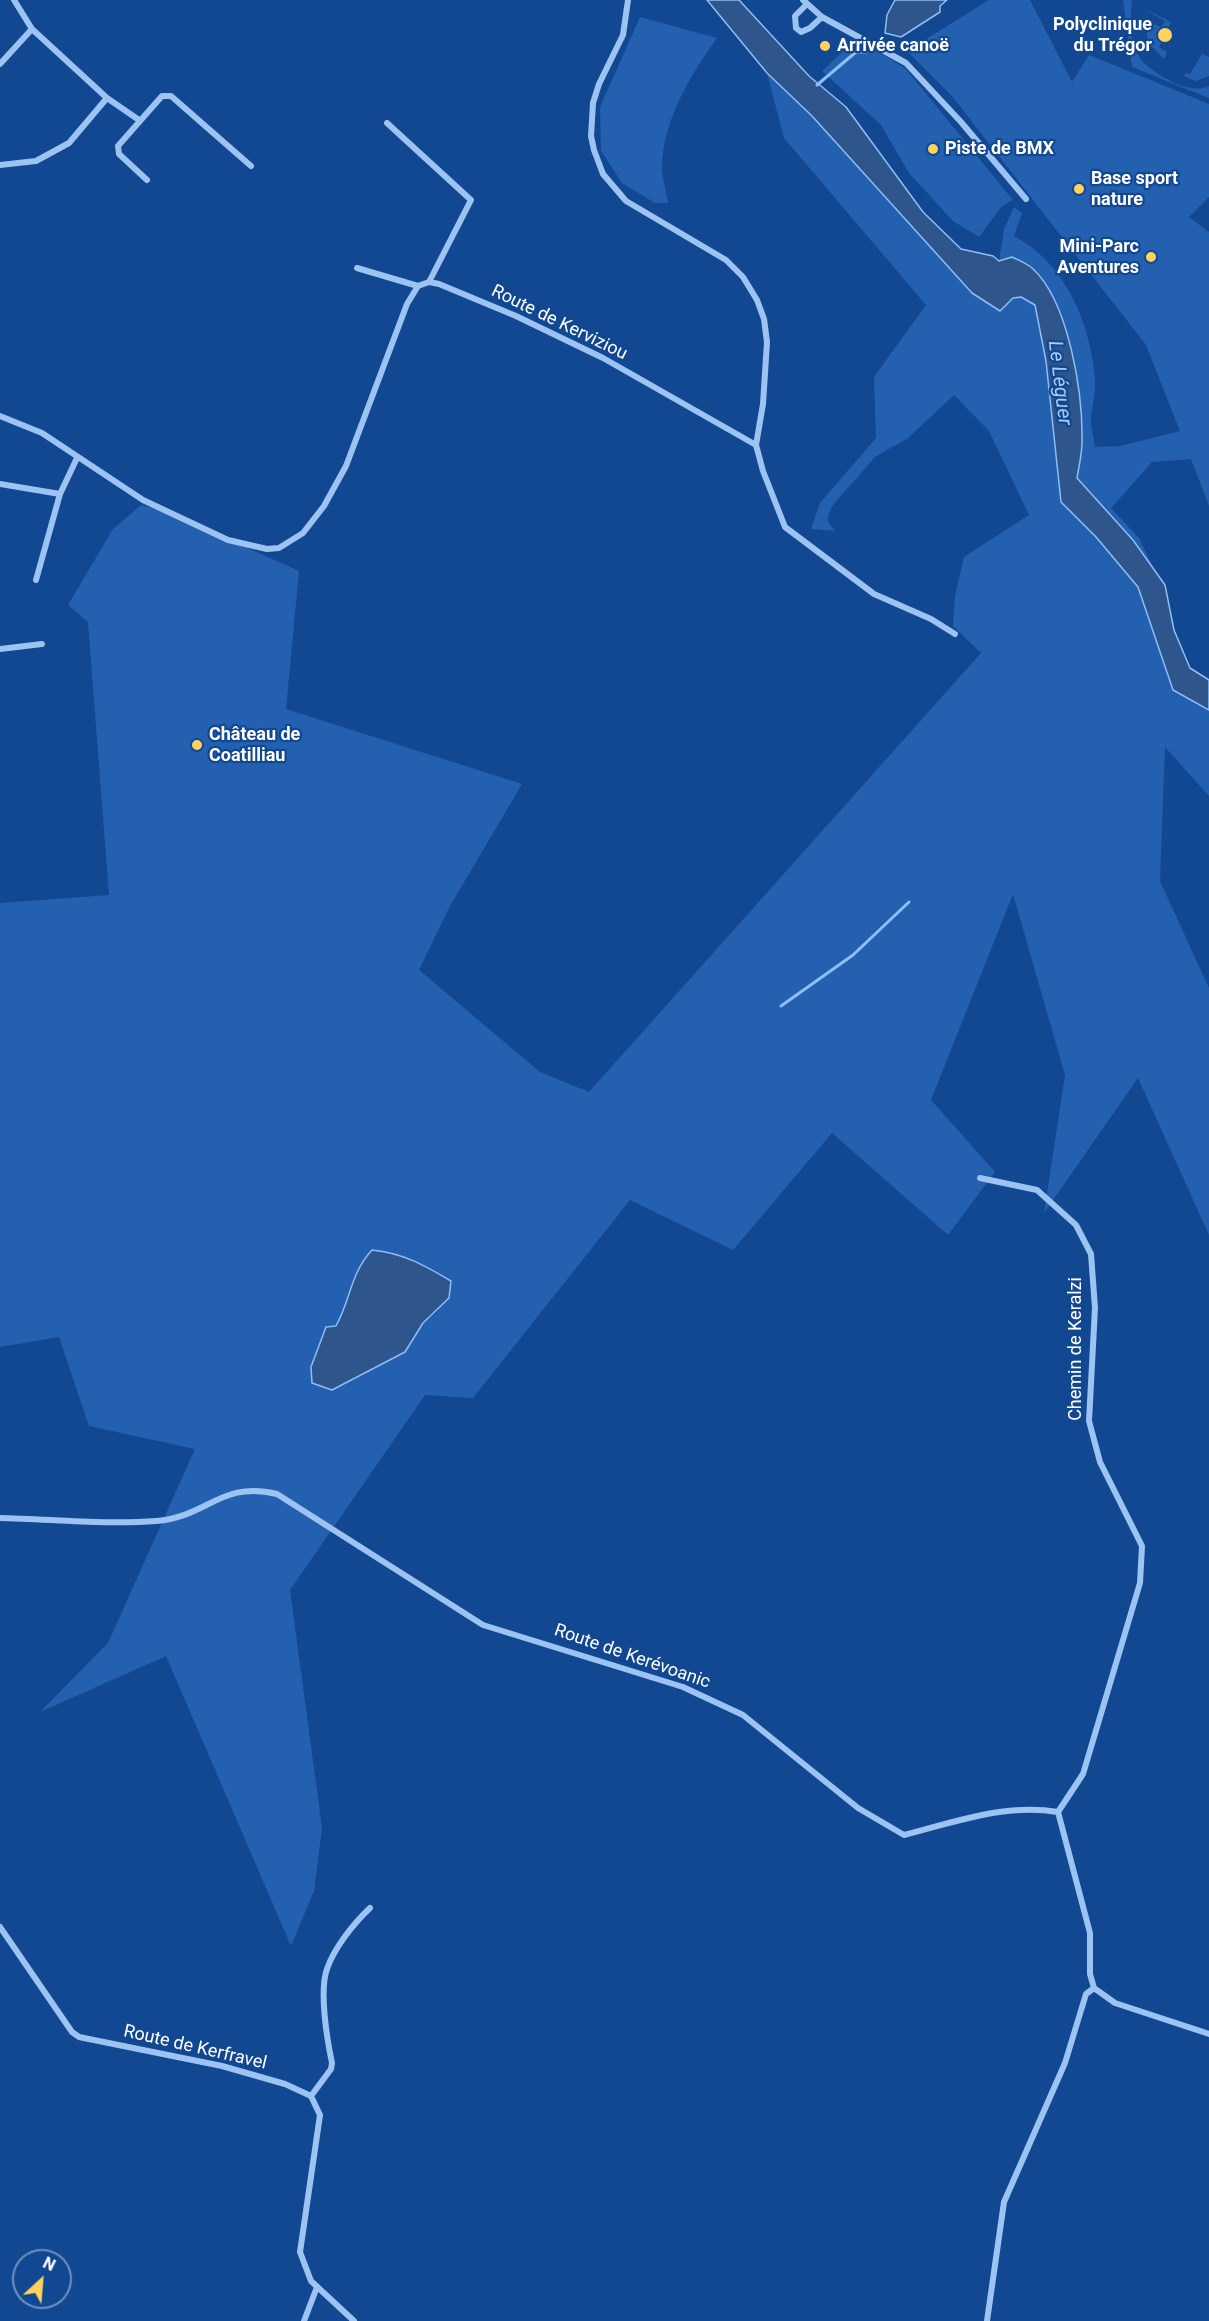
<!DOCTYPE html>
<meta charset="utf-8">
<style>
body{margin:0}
#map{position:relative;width:1209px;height:2321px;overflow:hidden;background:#124891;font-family:Roboto,sans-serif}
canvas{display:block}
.north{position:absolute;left:12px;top:2249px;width:60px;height:60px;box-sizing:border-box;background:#124891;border:2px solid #7191bd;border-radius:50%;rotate:26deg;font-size:16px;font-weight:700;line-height:24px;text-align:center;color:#fff}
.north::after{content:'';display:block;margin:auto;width:21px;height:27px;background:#ffd25e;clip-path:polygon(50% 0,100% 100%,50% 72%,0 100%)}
</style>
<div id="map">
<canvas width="1209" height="2321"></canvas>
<div class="north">N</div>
</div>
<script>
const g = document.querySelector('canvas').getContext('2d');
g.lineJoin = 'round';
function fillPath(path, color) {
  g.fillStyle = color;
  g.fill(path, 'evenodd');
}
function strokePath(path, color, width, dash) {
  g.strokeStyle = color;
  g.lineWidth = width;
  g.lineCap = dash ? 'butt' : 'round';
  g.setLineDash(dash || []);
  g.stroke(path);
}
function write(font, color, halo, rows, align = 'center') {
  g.font = font + ' Roboto,sans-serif';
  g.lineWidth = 4.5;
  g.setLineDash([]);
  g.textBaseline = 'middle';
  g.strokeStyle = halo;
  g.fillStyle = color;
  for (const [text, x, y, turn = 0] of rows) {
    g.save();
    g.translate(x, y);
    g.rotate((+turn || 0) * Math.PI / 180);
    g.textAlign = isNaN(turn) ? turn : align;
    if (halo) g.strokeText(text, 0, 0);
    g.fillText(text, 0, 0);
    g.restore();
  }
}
fillPath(new Path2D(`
 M989 0H1030L1072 82 1089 55 1209 104V197L1189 217 1209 232V506L1191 459 1152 462 1111 508 1139 538 1155 571 1133 540 1077 478 1082 442 1059 311 999 261 1004 229 1014 207 1022 213 1014 236C1065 263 1090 322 1095 378 1096 392 1092 406 1091 419 1091 428 1094 438 1095 447L1120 446 1180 431 1146 345 952 96 907 51Z
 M1123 0H1132C1131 17 1128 39 1138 55 1148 72 1191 97 1209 86V98L1132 67Z
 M1141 7 1171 22 1159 47 1167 52 1164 59 1148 43 1145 21H1141V18L1161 27 1165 21Z
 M640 17 717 38C691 74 663 120 662 166 662 177 666 191 668 203H655L622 183 601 151 600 107Z
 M856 39 905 68 1013 200 1002 206 979 237 953 221 909 173 881 125 822 71Z
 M1202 54 1209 57V76L1195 81 1184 76 1186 73 1190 74Z
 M767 73 812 116 972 293 1021 297 1035 305 1046 361 1061 502 1096 537 1138 587 1173 690 1209 710V796L1165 747 1160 881 1209 988V1235L1138 1078 1044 1213 1065 1075 1013 894 931 1100 995 1172 948 1235 832 1133 733 1250 630 1200 473 1398 425 1395 290 1590 322 1828 314 1891 291 1946 166 1656 40 1712 108 1643 195 1449 89 1426 59 1337 0 1347V903L109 895 88 622 68 605 113 529 141 505 167 512 299 571 286 709 522 784 450 906 419 970 540 1072 589 1092 981 653 953 626 955 596 964 557 1029 515 989 431 954 395 907 439 876 456 832 506 827 520 835 531 811 529 820 503 876 438 874 377 926 305 784 138ZM439 1310 424 1323 405 1352 353 1380 326 1328 336 1326 342 1315Z`), '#2361b0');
const water = new Path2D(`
 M707 0H739L809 76 846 107 923 212 961 249 993 256 999 261 1012 257C1018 260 1026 263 1032 268 1069 301 1083 394 1082 442 1082 454 1079 466 1077 478L1133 540 1165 585 1174 630 1190 668 1209 680V710L1173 690 1138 587 1096 537 1061 502 1046 361 1035 305 1021 297 1013 298 1000 311 972 293 812 116 767 73Z
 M895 0H947L940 6V12L901 37 885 33 887 15Z
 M372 1250C403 1253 424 1265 451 1281L449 1298 423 1323 405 1352 332 1390 312 1383 311 1367 326 1327 336 1326C351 1299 350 1274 372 1250Z`);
fillPath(water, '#2e568c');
strokePath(water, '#8fbef6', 1.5);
strokePath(new Path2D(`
 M817 85 856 52H866
 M781 1006 853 955 909 902`), '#8fbef6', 3);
strokePath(new Path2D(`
 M628 0 623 35 599 84 593 103 591 136 594 150 603 174 626 201 726 260 743 277 757 300 764 319 767 342 763 404 756 445 763 471 785 527 874 594 931 619 955 634
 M803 0 822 17 906 63 961 122 1026 199
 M806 5 795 16 796 28 801 32 810 28 822 17
 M0 64 32 29
 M107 98 139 120
 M387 123 471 200 429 282
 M0 165 36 161 69 143 107 98 32 29 14 0
 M147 180 119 154 118 146 162 96H171L251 166
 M357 268 418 286
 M0 416 42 433 143 500 228 540 267 549 279 548 303 533 324 506 346 466 407 304 418 286 429 282 439 284 516 316 603 358 756 445
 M0 484 60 494
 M36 580 60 494 77 458
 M0 649 42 644
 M980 1178 1037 1190 1076 1225 1091 1254 1095 1308 1089 1421 1100 1462 1142 1546 1140 1583 1083 1774 1058 1812
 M0 1518C50 1519 107 1525 156 1521 208 1517 221 1480 277 1494L483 1625 683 1687 743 1715 858 1808 904 1835C955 1822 1005 1803 1058 1812
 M1058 1812 1090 1933V1974L1094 1988 1115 2003 1209 2034
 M0 1927 72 2032 79 2037 222 2066 285 2084 311 2096 320 2115 300 2252 311 2281 354 2321
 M311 2096 331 2069 332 2063C327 2039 319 1991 327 1969 334 1948 354 1923 370 1908
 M304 2321 317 2287
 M987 2321 1004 2202 1065 2063 1086 1994 1094 1988`), '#9dc3f2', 6);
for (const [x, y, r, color] of [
 [1165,35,8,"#ffd25e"],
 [825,46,6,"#ffd25e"],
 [933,149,6,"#ffd25e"],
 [1079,189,6,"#ffd25e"],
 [1151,257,6,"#ffd25e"],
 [197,745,6,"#ffd25e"]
]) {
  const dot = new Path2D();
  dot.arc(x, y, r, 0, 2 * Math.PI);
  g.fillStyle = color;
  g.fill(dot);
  strokePath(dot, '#124891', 2);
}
write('bold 18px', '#fff', '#124891', [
 ["Polyclinique",1152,25,"right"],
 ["du Trégor",1152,46,"right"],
 ["Arrivée canoë",837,46],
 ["Piste de BMX",945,149],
 ["Base sport",1091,179],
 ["nature",1091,200],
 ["Mini-Parc",1139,247,"right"],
 ["Aventures",1139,268,"right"],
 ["Château de",209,735],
 ["Coatilliau",209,756]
], 'left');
write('18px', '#fff', '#124891', [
 ["Route de Kerviziou",559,323,26],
 ["Chemin de Keralzi",1076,1349,-90],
 ["Route de Kerévoanic",632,1657,19],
 ["Route de Kerfravel",195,2048,13]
]);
write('italic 20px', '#a9cdf9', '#124891', [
 ["Le Léguer",1059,383,83]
]);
</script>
